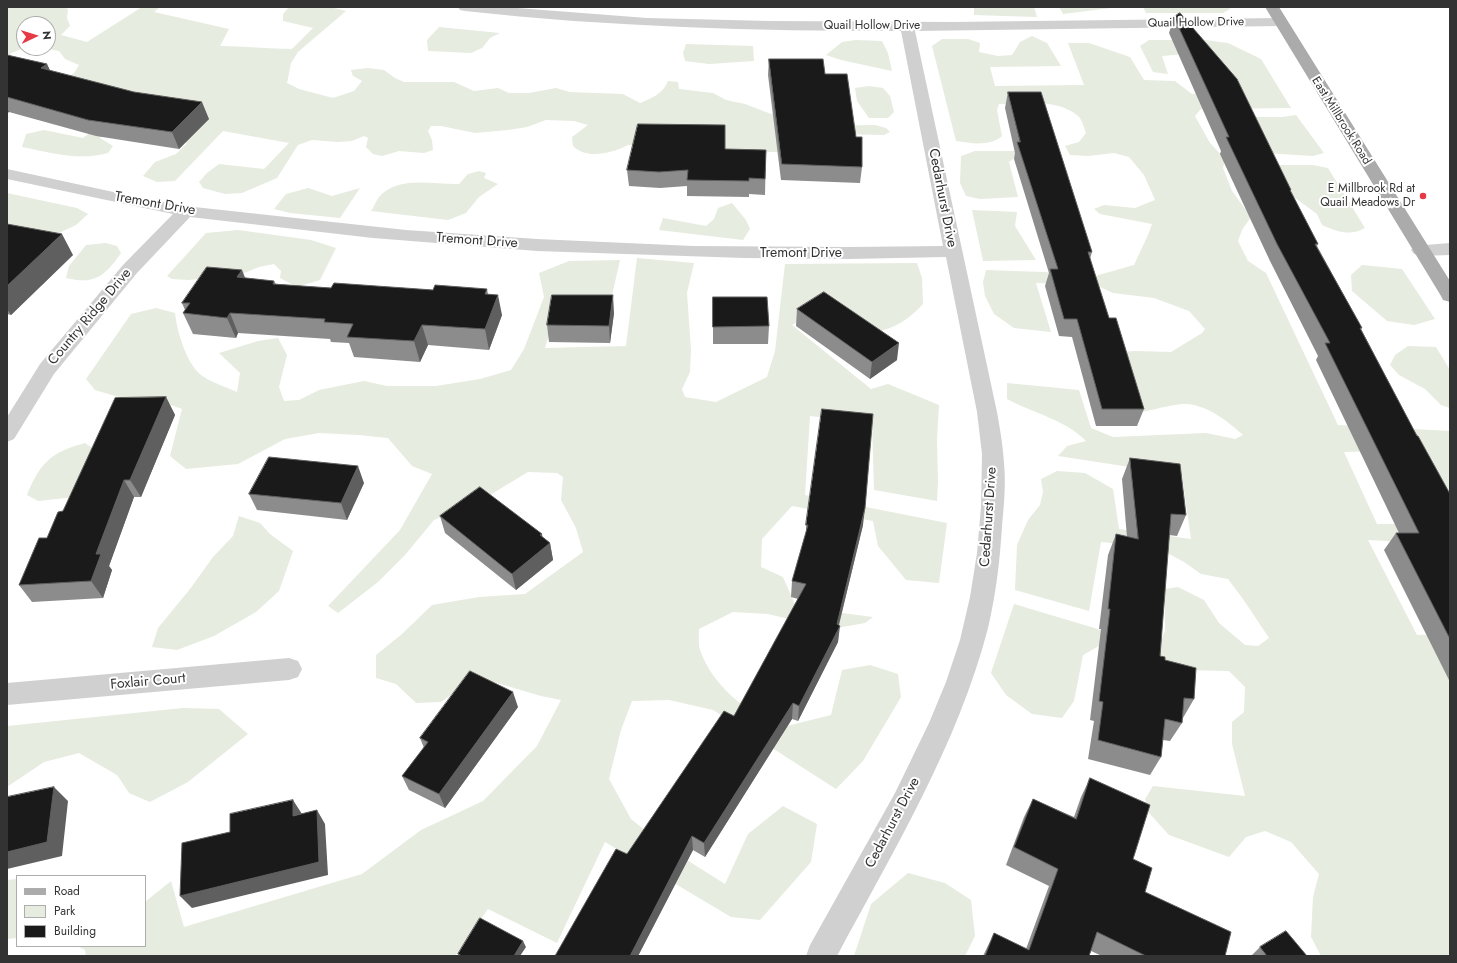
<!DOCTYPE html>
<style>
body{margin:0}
#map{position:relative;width:1457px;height:963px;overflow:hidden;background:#fff;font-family:Jost,sans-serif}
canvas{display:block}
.frame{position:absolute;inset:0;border:8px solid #333;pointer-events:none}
.legend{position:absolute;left:16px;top:875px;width:130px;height:72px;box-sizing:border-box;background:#fff;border:1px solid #adadad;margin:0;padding:5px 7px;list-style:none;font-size:12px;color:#333}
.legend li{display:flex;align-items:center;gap:8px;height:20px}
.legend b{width:20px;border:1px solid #adadad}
.north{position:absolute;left:16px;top:16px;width:40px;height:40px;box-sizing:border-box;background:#fff;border:1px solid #adadad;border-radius:50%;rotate:86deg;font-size:11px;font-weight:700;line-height:16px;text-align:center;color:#333}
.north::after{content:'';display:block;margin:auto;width:14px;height:18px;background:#e63946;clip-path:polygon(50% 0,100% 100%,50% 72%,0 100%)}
</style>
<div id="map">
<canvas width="1457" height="963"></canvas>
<div class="frame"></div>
<ul class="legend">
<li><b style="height:5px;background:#ababab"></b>Road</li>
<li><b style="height:11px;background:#e6ecdf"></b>Park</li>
<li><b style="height:11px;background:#1a1a1a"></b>Building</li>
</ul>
<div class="north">N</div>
</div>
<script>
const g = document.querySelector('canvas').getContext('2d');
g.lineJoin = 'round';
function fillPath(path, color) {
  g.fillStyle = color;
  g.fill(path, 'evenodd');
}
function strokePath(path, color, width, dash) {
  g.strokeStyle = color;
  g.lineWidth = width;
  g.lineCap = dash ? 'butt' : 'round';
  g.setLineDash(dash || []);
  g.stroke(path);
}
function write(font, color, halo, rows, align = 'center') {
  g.font = font + ' Jost,sans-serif';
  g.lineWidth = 4;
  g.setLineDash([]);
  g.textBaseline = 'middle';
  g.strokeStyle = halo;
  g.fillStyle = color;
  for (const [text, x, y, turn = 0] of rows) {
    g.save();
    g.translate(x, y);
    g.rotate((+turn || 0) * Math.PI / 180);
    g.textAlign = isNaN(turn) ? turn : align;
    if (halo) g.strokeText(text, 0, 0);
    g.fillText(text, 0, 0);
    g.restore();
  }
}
fillPath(new Path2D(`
 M7 7H63L68 9 67 18 70 26 61 35 87 42 142 7H160L154 12 229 29 220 46C244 46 268 49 292 49L313 28 283 21V14L289 7H330L346 11 298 52 291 63 287 83 299 89 333 98 354 91 362 81 353 76 351 70 368 68 384 70 395 78 404 82H454L474 91 498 88 509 93H529L556 88 570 92 623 94 640 103C652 98 663 94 668 81L678 82 679 89 713 93 726 100 745 104 771 114 790 116 805 126 875 125 886 128 890 132 884 135 795 133 781 152H769L758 155 628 145C612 153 587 160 573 146L572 137 588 125 574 121 546 120 527 127 508 130 475 133 441 126H431L428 131 432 140 433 150 424 153 399 151 382 156 373 154 366 147 368 138 364 136 352 141 338 142 312 140 298 145 277 178 242 193 225 194 203 188 199 182 207 173 219 164 264 169 289 143 223 131 175 181 157 182 143 176 155 162 176 154 186 144 184 125 130 111 100 138 113 146 108 153C80 161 51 153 22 147L26 134 44 130 83 138 131 102 64 81 74 73 79 65 65 59 59 51 42 48H48V24H24V48L11 53 7 65Z
 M974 7H1034L1037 17 974 15Z
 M1059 7H1119L1063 14Z
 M1143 7H1229L1230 9 1223 13H1146Z
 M439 27 500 33 490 38 482 48 471 53 428 51 427 40Z
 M1032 36 1047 43 1061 66 990 67 995 86 1084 85 1068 43H1089L1130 57 1144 80 1175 81 1192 94 1230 90 1196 53 1162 56 1168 74 1153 72 1140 46 1149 40H1205L1228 43 1261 59 1291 108 1201 109 1195 116 1210 143 1225 159 1223 168 1232 191 1251 217 1242 230 1238 241 1248 261 1266 273 1338 425 1450 431V504L1415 450 1344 452 1377 524H1450V544L1368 540 1417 635 1450 634V956H1321L1311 937 1313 897 1319 874 1291 842 1265 831 1246 837 1229 857 1169 835 1149 813 1145 799 1153 786 1245 796 1232 744V722L1244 712 1245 687 1229 671 1186 670 1099 646 1083 655 1074 701 1062 718 1032 714 1006 695 991 673 1014 604 1158 647 1165 631V589L1178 587 1204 600 1219 623 1245 645 1258 646 1269 638 1243 599 1228 579 1201 574 1184 562 1158 548 1101 542 1089 611 1015 590 1017 545 1028 520 1040 505 1043 492 1041 479 1057 471 1085 473 1113 489 1119 529 1191 539 1182 475 1058 456 1067 446 1086 441C1066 420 1033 413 1007 399V383L1079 390 1091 428 1113 437 1206 433 1235 439 1243 435C1227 421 1209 406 1187 404 1178 403 1152 410 1141 412L1114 353 1134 351 1171 352 1202 333 1205 329 1189 311 1154 298 1113 293 1096 285 1036 283 1051 332 1014 328 994 314 985 296 983 282 986 270 1070 273 1095 276 1134 265 1148 235 1152 224 1100 214 1094 209 1104 205 1135 208 1155 200 1144 175 1129 157 1114 153 1088 156 1070 155 1065 146 1079 142 1086 133C1084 128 1082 119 1078 116 1057 98 1024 104 999 104L997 110 1002 136C990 147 971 143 956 141L932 46 942 39H968L980 43 979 52 998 56 1012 55 1020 42Z
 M856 40 882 41 888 53 892 71 841 60 826 55 842 42Z
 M686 44 753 46 754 61 709 64 685 61 683 53Z
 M869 86 883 88 890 96 894 112 888 118H869L857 101 855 88Z
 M1296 115 1324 153 1313 156 1265 153 1247 117H1282Z
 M975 151H1024L1009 162 1018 197 980 199 966 196 960 183 961 156Z
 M1268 165H1313L1328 168 1365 228C1350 237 1336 231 1322 225L1317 214 1283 189Z
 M479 171 486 173 484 178 498 184 479 197 466 213 448 220 371 211C374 207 376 201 379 197 398 175 434 185 459 184L468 174Z
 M308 188 332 196 360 188 340 218 290 213 274 209 286 194Z
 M7 193 77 208 88 214 76 225 57 234 7 238Z
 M732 203 746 220 750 229 743 240 659 230 663 218 706 226 714 219 718 208Z
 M972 210 1017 212 1015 226 1036 260 983 261Z
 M238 230 311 240 336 248 320 280 297 287 280 278 281 271 274 264 259 267 242 274 189 280 172 279 167 276 206 233Z
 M106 243 117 246 121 253C105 276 95 285 66 278L69 266 86 245Z
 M637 258 694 263 687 293 691 350 690 372 682 389 685 397 716 402 767 377 775 351 785 264 917 263 922 278 923 304C909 319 895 329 874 332L831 302 792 325 871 389 888 384 939 405 937 440 938 482 937 501 874 490 872 424 810 416 805 495 947 523 939 583 906 580 878 546 873 521 792 506 762 539 761 567 783 577 796 607 873 617 865 623 831 629 768 614 733 612 699 629C699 635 698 644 700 650 713 687 745 708 775 729L831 715 842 670 870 665 898 674 901 697 863 761 836 789 713 710 669 700 632 701 621 730 609 779 631 819 663 845 725 884 748 834 783 806 817 824 811 862 760 920 731 917 605 842 557 943 488 909 455 956H86L85 950 77 946H145V902L171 881 184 927 362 874 421 830 483 801 537 746 561 700 541 696 477 677 441 702 416 703 396 684 376 678V655L402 634 432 605 479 597 525 594 583 552 576 528 561 500 563 477 557 473 528 472 480 501 434 520 405 555 378 582 338 613 328 606 400 530 432 474 412 466 388 438 359 435 319 433 285 439 238 464 186 469 170 456 182 409 165 403 122 398 95 390 86 379 131 314 156 308 175 313C177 331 186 363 201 375 208 381 228 388 237 392L240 373 219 353 258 341 278 338 287 355 279 387 284 401 299 400 319 390 364 381 387 386H436L480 379 511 370 524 349 544 297 539 273 569 261 620 260 611 300 557 307 545 348 626 346Z
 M1362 265 1402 269 1435 319 1414 325 1387 321 1352 291 1351 275Z
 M1408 346 1436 347 1450 370V408L1441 405 1425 389 1399 375 1390 365 1395 355Z
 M85 443 95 450 75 497 38 501 27 495C40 463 51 452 85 443Z
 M239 516 260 523 270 534 293 551 279 591 256 612 214 636 177 650 152 647 158 628 190 589 213 557 233 536Z
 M183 708 219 709 248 734 188 782 150 802 129 793 117 775 79 753 44 762 7 787V726Z
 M908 873 945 883 971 900 975 936 965 956H854L871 904Z
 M17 879V938L7 939V880Z`), '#e6ecdf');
fillPath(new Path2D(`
 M458 7H504L647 18 769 21 952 22 1280 18 1285 19 1287 22 1285 25 1280 26 915 31 997 412C1000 429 1003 446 1004 463 1006 484 1004 505 1002 526 1000 560 996 594 988 628 958 744 894 850 837 956H806L810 945 895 793 929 723 946 682 960 640 970 597 977 553 981 507 982 454 977 412 946 257 848 259 744 258 537 251 373 238 190 217 137 273 54 374 14 439 7 442V417L40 364 123 265 173 214 7 179V169L118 193 185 206 406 230 537 239 693 246 848 247 943 246 901 31C755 31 610 27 465 11L460 10Z
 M1450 243V255L1420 256 1414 254 1411 250 1414 246Z
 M289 658 298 661 302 669 298 677 289 680 7 705V683Z`), '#d0d0d0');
fillPath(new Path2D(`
 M1265 7H1279L1450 281V302L1443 300 1441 296Z`), '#ababab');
fillPath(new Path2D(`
 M1174 17 1291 190 1290 191 1318 244 1317 246 1362 328 1361 329 1417 436 1450 494V682L1384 550 1396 533H1399L1316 360 1318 356 1270 261 1220 154 1221 151 1169 33Z
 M7 55 47 64 50 71 209 119 179 149 96 136 9 112 7 113Z
 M769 59 825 74 856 137 862 167 860 183 781 180 768 75Z
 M1008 92 1092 252 1090 259 1109 318 1144 409 1137 426H1096L1072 337 1059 336 1045 286 1049 273 1014 159 1015 153 1005 108Z
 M725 149 766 150 765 195 749 194V197L687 196V186L660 188 629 186 627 170Z
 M7 224 73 255 11 315 7 314Z
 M246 278 274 281 276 284 331 288 433 290 487 289 488 294 502 315 489 350 428 345 420 362 354 357 349 343 331 342 330 339 238 333 236 338 193 334 183 313 185 310 182 303Z
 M713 297 769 326 768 344H713Z
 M797 309 897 360 870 379 796 326Z
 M614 313 610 343 549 342 547 325Z
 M166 397 175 415 141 497H134L109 566 112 570 103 598 32 602 19 585 63 511Z
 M1130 458 1186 515 1177 536 1169 535 1160 656 1165 660 1194 699 1183 718H1182V723L1170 741 1163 740 1161 757 1150 775 1088 759 1094 721 1090 720 1101 629H1099L1108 555 1116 534 1127 537 1122 479Z
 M364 483 347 520 257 510 249 494Z
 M440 516 542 537 550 543 553 560 516 590 445 533Z
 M806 525H863L839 625 838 642 798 721 792 719 705 857 693 850 638 956H555L627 854 734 716 798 599 791 597 792 581 806 534Z
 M518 707 445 808 409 790 402 776 424 748 420 738Z
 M1090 778 1133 859 1145 892 1225 956H1102L1091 951 1089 956H983L994 933 1026 949 1049 886 1006 865 1024 817 1033 799 1074 817 1081 797Z
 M1260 947 1307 956H1251Z`), '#8c8c8c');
fillPath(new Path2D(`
 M47 64 55 81 41 68Z
 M202 102 209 119 179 149 172 132Z
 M7 108 9 112 7 113Z
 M62 234 73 255 11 315 7 309V286Z
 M242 270 250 290 237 277Z
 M498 295 502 315 489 350 485 329Z
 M613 295 614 313 610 343 609 326Z
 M230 313 238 333 236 338 227 318Z
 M422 325 428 345 420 362 414 341Z
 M899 343 897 360 870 379 872 362Z
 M166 397 175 415 141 497 130 480Z
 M358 466 364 483 347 520 341 503Z
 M124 480 134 497 109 566 112 570 103 598 91 581 96 554Z
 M865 508 863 525 837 632 840 626 838 642 798 721 799 706 837 624Z
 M542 534 544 548 550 543 553 560 516 590 512 574 540 535Z
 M513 692 518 707 445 808 439 794Z
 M793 703 792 719 705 857 704 843Z
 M54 787 68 801 62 856 7 869V852Z
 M293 800 302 814 293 816Z
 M317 810 325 824 328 875 192 908 180 896Z
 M692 836 693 850 638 956H630Z
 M523 941 526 947 520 956H514Z`), '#5f5f5f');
const building = new Path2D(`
 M1180 13 1237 79 1291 190H1290L1318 244H1315L1362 328H1360L1417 436H1418L1450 494V639L1396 533H1419L1325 343H1330L1277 244 1226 137H1229L1174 17Z
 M7 55 47 64 41 68 134 92 202 102 172 132 88 120 7 97Z
 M769 59H823L825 74H847L856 137H862V167L782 164Z
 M1008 92H1041L1092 252H1088L1109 318H1116L1144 409H1102L1077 319H1064L1050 269H1058L1017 142H1020Z
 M638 124 725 125V149L766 150 765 179 749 178V181L687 180 688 170 659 172 627 170Z
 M7 224 62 234 7 286Z
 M207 267 242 270 237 277 274 281 273 284 331 288 334 283 433 290 435 285 487 289 485 294 498 295 485 329 422 325 414 341 347 337 353 324 324 322 325 319 230 313 227 318 183 313 190 303H182Z
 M824 292 899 343 872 362 797 309Z
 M552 295H613L609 326 547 325Z
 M713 297H767L769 326 713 327Z
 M166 397 130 480H124L96 554H101L91 581 19 585 39 538H47L58 512 63 511 115 398Z
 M822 409 873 414 865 508 837 624 840 626 799 706 793 703 704 843 692 836 630 956H555L616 849 627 854 724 711 734 716 806 584 792 581 808 525H806Z
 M269 457 358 466 341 503 249 494Z
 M1130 458 1180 464 1186 515 1171 514 1160 656 1165 657V660L1196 668 1194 699 1184 698 1182 723 1165 719 1161 757 1098 740 1103 702 1099 701 1110 609H1108L1116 534 1138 539Z
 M480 487 542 534 540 535 550 543 512 574 440 516Z
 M470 671 513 692 439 794 402 776 428 742 420 738Z
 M1090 778 1150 805 1133 859 1152 868 1145 892 1231 932 1225 956H1146L1097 932 1089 956H985L994 933 1029 950 1058 869 1014 847 1033 799 1076 819Z
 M54 787 47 842 7 852V797Z
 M293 800V816L317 810 319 862 180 896 182 843 230 832V814Z
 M480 918 523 941 514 956H462L458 954Z
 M1286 931 1307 956H1267L1260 947Z`);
fillPath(building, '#1a1a1a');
strokePath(building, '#5f5f5f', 1);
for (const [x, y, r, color] of [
 [1423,196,4,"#e63946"]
]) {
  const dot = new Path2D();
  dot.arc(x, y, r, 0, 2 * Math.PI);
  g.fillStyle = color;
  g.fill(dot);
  strokePath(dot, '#fff', 1.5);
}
write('12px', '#333', '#fff', [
 ["Quail Hollow Drive",1196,23,-1],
 ["Quail Hollow Drive",872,26],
 ["East Millbrook Road",1341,121,58]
]);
write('12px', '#333', '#fff', [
 ["E Millbrook Rd at",1415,189],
 ["Quail Meadows Dr",1415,203]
], 'right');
write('14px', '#333', '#fff', [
 ["Cedarhurst Drive",942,198,79],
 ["Tremont Drive",155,204,10],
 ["Tremont Drive",477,241,4],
 ["Tremont Drive",801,254],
 ["Country Ridge Drive",90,317,-50],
 ["Cedarhurst Drive",989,517,-86],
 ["Foxlair Court",148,682,-5],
 ["Cedarhurst Drive",893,823,-62]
]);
</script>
